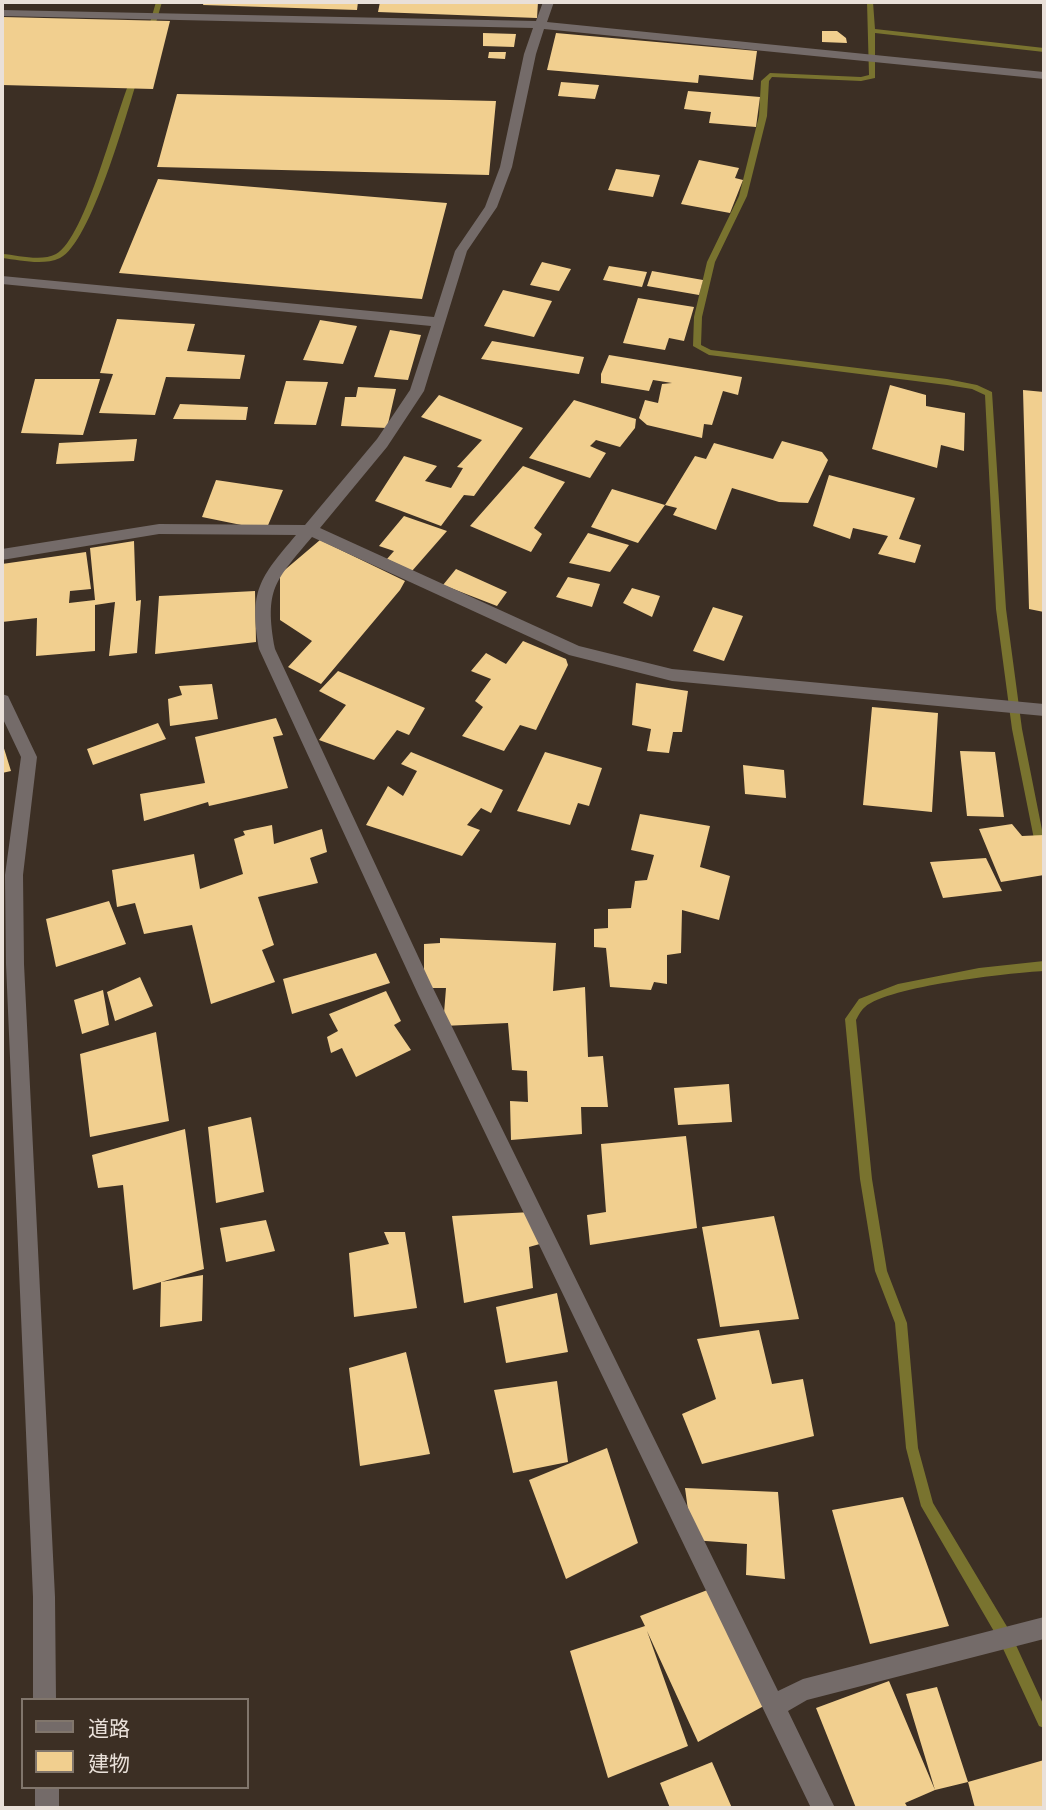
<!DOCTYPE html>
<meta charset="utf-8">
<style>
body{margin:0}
#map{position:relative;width:1046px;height:1810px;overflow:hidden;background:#3c2f24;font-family:Merriweather,"Noto Sans JP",serif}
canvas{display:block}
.frame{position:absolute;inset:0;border:4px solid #e9e0d9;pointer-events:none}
.legend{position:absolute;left:21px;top:1698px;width:228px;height:91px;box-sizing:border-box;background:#3c2f24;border:2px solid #81766c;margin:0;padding:9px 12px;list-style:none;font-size:21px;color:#e9e0d9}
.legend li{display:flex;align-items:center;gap:14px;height:35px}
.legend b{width:35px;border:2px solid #81766c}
</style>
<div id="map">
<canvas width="1046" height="1810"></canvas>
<div class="frame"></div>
<ul class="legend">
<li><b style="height:9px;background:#746b69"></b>道路</li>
<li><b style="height:19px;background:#f1cf8f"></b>建物</li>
</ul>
</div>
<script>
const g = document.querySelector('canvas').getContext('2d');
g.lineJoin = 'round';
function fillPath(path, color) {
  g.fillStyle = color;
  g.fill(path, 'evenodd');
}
fillPath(new Path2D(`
 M156 2H162L155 26 152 28 149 26Z
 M867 2H873L875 29 1044 48V52L875 33V78L861 81 772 77 769 81 767 116 747 196 715 262 702 317 701 345 711 350 947 379 977 385 992 392 1006 609 1022 729 1044 840V868L1040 867 1039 864 1012 729 996 609 985 395 972 389 947 385 709 355 693 346 694 317 707 262 739 196 759 116 761 81 770 73 861 77 869 75Z
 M132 76 138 77C127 112 91 243 60 258 43 266 20 260 2 258V254C18 255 41 262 56 254 86 238 116 110 132 76Z
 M1044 961V971C1009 973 889 986 865 1007 861 1010 858 1016 856 1020L872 1179 887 1271 907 1323 918 1448 933 1503 1009 1630 1044 1706V1728L1039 1726 999 1640 921 1506 906 1448 895 1323 875 1271 860 1179 845 1019 859 999 898 984 979 968Z`), '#79732f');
fillPath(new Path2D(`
 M204 2H358L357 10 203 5Z
 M380 2H538L537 18 378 12Z
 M2 17 170 21 153 89 2 85Z
 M822 31H837L846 38 847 43 822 42Z
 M483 33 516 34 514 47 483 46Z
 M556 33 757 51 753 80 699 75 698 83 547 70Z
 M489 52H506L505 59 488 58Z
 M561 82 599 85 595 99 558 96Z
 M688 91 760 97 756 127 709 123 711 112 684 109Z
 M177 94 496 101 489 175 157 167Z
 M699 160 739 168 735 178 743 180 730 213 681 204Z
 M616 169 660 175 653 197 608 190Z
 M158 179 447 203 422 299 119 273Z
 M542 262 571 269 559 291 530 285Z
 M609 266 647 272 642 287 603 280Z
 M652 271 703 280 699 295 647 286Z
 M503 290 552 301 534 337 484 326Z
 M638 298 694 307 684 341 669 338 665 350 623 343Z
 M117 319 195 324 187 351 245 355 240 379 166 377 155 415 99 413 113 374 100 373Z
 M320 320 357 326 343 364 303 360Z
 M390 330 421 335 408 380 374 377Z
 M492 341 584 357 579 374 481 359Z
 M609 355 742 377 738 395 723 391 712 425 704 424 702 438 647 425 639 418 645 400 658 403 662 384 672 383 653 380 649 391 601 383V374Z
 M35 379H100L83 435 21 433Z
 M286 381 328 382 316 425 274 424Z
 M890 385 926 395V406L965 413 964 451 941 445 937 468 872 449Z
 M358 387 396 389 387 428 341 426 345 397H356Z
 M1023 390 1044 392V612L1029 609Z
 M439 395 523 428 474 496 464 495 441 526 375 501 404 456 437 466 425 481 451 488 463 468 457 467 482 440 421 417Z
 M574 400 636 419 635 428 620 447 596 440 590 446 606 453 590 478 529 458Z
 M180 404 248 407 246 420 173 419Z
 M137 439 134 461 56 464 59 443Z
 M782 441 822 452 828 460 808 503 779 502 732 488 716 530 673 515 677 508 665 505 695 456 706 459 714 443 773 459Z
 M523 466 565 482 534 528 542 534 531 552 470 526Z
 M829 475 915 498 899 539 921 545 915 563 878 554 888 536 853 528 850 539 813 526Z
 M216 480 283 490 266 530 202 517Z
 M612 489 665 505 638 543 591 527Z
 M404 516 447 531 412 571 387 559 394 551 379 546Z
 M588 533 629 545 610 572 569 563Z
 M320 540 405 581 400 590 321 684 288 667 312 641 280 620V574Z
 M134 541 136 601 141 600 137 653 109 656 115 602 95 605V651L36 656 37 618 2 622V564L86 552 91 589 70 591 69 603 95 600 90 548Z
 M456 569 507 592 497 606 443 585Z
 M568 577 600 584 592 607 556 597Z
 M632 588 660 596 652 617 623 603Z
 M255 591 256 642 155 654 159 596Z
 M713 607 743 616 724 661 693 651Z
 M523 641 566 659 568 665 536 730 520 725 504 751 462 736 483 707 475 701 491 679 471 671 486 653 506 664Z
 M338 671 425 708 409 735 397 730 374 760 319 740 346 705 319 691Z
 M636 683 688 691 682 732H673L669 753 647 751 651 729 632 725Z
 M212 684 218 719 170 726 168 699 182 695 179 686Z
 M872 707 938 713 932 812 863 805Z
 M276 718 283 735 273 737 288 788 209 806 208 802 144 821 140 794 205 783 195 737Z
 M158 723 166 739 93 765 87 749Z
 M2 742 11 771 2 773Z
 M960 751 995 752 1004 817 967 816Z
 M411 752 503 790 491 813 481 808 467 825 480 830 462 856 366 825 388 786 403 796 417 771 401 764Z
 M545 752 602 768 589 806 578 803 570 825 517 811Z
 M743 765 784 770 786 798 745 794Z
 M640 814 710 826 700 867 730 876 719 920 682 910 681 953 667 955V984L654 982 651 990 610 987 606 948 594 947V929L608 928V909L631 908 635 881 647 880 654 855 631 850Z
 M1012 824 1022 836 1044 835V875L1001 882 979 829Z
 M272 825 274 844 322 829 327 852 310 858 318 883 258 897 274 945 262 950 275 982 211 1004 192 925 144 934 135 903 117 907 112 870 194 854 200 889 243 874 234 839 245 835 243 831Z
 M986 858 1002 891 943 898 930 862Z
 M109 901 126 944 56 967 46 919Z
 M440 938 556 943 553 991 585 987 588 1057 603 1056 608 1107H581L582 1134 511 1140 510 1101 528 1102 527 1071 512 1070 508 1023 443 1026 446 988H424V944L440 943Z
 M376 953 390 983 292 1014 283 979Z
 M140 977 153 1006 115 1021 107 992Z
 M103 990 109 1025 82 1034 74 1000Z
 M386 991 401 1021 394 1025 411 1050 356 1077 342 1048 331 1053 327 1037 338 1031 329 1014Z
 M156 1032 169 1121 90 1137 80 1054Z
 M729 1084 732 1122 678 1125 674 1088Z
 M251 1117 264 1192 216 1203 208 1127Z
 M185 1129 204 1269 161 1282 203 1275 202 1321 160 1327 161 1282 133 1290 123 1185 98 1188 92 1155Z
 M686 1136 697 1228 590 1245 587 1215 606 1212 601 1144Z
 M532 1212 547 1242 529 1247 533 1288 464 1303 452 1216Z
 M774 1216 799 1319 720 1327 702 1227Z
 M266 1220 275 1251 226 1262 220 1228Z
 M384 1232H405L417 1308 354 1317 349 1253 389 1244Z
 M557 1293 568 1352 506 1363 496 1307Z
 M759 1330 772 1384 803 1379 814 1436 702 1464 682 1414 716 1399 697 1339Z
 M406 1352 430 1454 360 1466 349 1368Z
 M557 1381 568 1462 513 1473 494 1390Z
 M607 1448 638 1543 566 1579 529 1480Z
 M685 1488 778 1492 785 1579 746 1575 747 1544 692 1540Z
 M903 1497 949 1626 870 1644 832 1510Z
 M710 1589 771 1702 698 1742 647 1631 688 1746 608 1778 570 1651 645 1626 640 1616Z
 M889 1681 935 1790 905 1803 908 1808H856L816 1708Z
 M937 1687 968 1782 1044 1760V1808H975L968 1782 935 1790 906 1694Z
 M712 1762 732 1808H670L660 1783Z`), '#f1cf8f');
fillPath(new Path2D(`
 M543 2H554L547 22 1044 72V79L544 29 536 54 512 167 497 207 467 251 424 391 387 447 320 528 579 646 672 669 1044 704V716L672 681 569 655 312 537C275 581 264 589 275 649L431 984 778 1691 803 1679 1044 1617V1639L807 1700 788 1711 835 1808H811L418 994 259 649C249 590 259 579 296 535L159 534 2 560V549L159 524 305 525 377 439 410 390 431 326 2 284V276L434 317 455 251 485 207 500 167 524 54 533 28 2 16V10L536 21Z
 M2 694 8 696 37 757 23 875 24 964 55 1597 56 1700H33V1597L6 964 5 875 21 757 2 717Z
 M35 1787H59V1808H35Z`), '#746b69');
</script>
